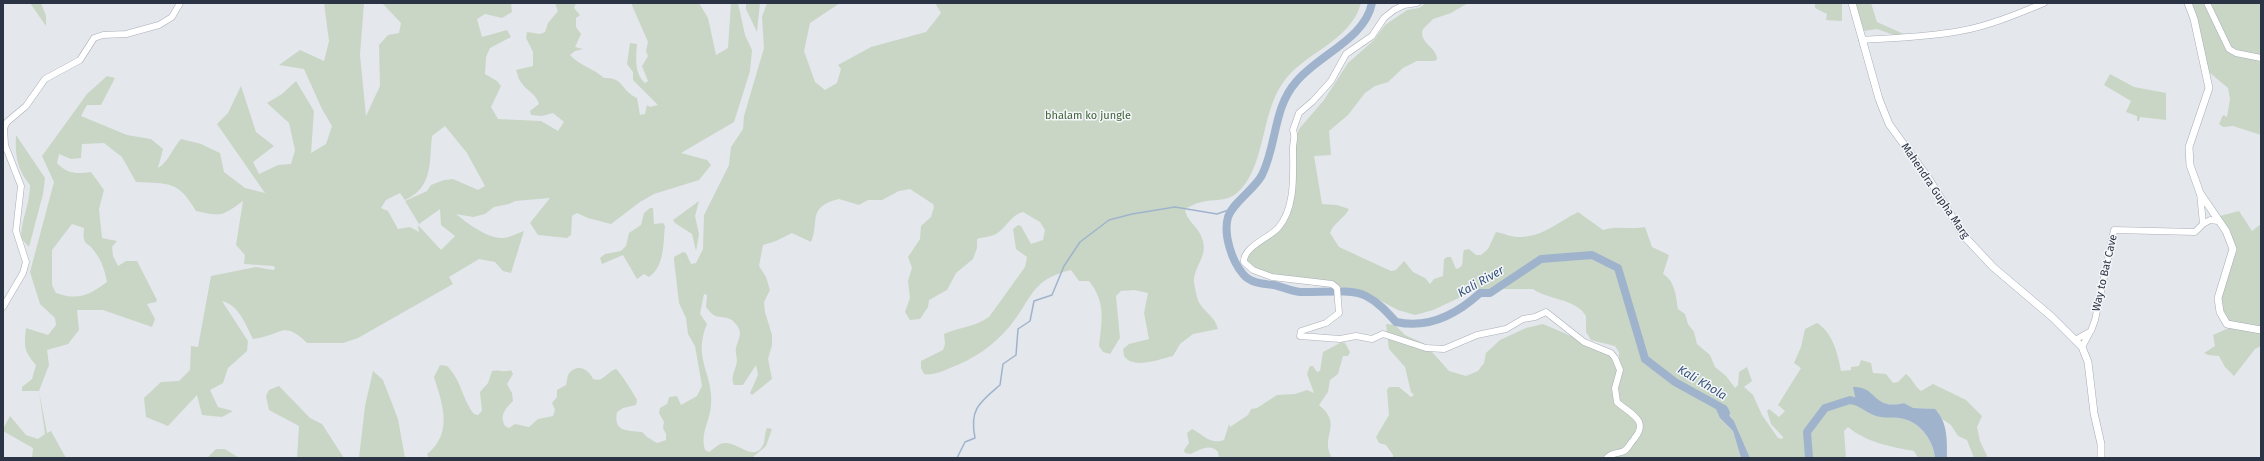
<!DOCTYPE html>
<style>
body{margin:0}
#map{position:relative;width:2264px;height:461px;overflow:hidden;background:#e4e7ec;font-family:"Fira Sans",sans-serif}
canvas{display:block}
.frame{position:absolute;inset:0;border:4px solid #2b3445;pointer-events:none}
</style>
<div id="map">
<canvas width="2264" height="461"></canvas>
<div class="frame"></div>
</div>
<script>
const g = document.querySelector('canvas').getContext('2d');
g.lineJoin = 'round';
function fillPath(path, color) {
  g.fillStyle = color;
  g.fill(path, 'evenodd');
}
function strokePath(path, color, width, dash) {
  g.strokeStyle = color;
  g.lineWidth = width;
  g.lineCap = dash ? 'butt' : 'round';
  g.setLineDash(dash || []);
  g.stroke(path);
}
function write(font, color, halo, rows, align = 'center') {
  g.font = font + ' "Fira Sans",sans-serif';
  g.lineWidth = 3;
  g.setLineDash([]);
  g.textBaseline = 'middle';
  g.strokeStyle = halo;
  g.fillStyle = color;
  for (const [text, x, y, turn = 0] of rows) {
    g.save();
    g.translate(x, y);
    g.rotate((+turn || 0) * Math.PI / 180);
    g.textAlign = isNaN(turn) ? turn : align;
    if (halo) g.strokeText(text, 0, 0);
    g.fillText(text, 0, 0);
    g.restore();
  }
}
fillPath(new Path2D(`
 M30 3H41L46 16V26Z
 M324 3H364L360 55 366 116 380 86 379 45 388 35 399 33 401 23 382 3H511L512 12 502 18 485 14 477 19 482 37 507 30 511 37 490 48 486 57 485 74 497 81 501 86 491 107 498 119 541 121 558 131 564 122 553 113 542 116 531 115 530 111 539 104C536 93 526 91 521 82 518 79 518 74 516 70L533 66V52L526 38 527 32 540 34 545 32 548 23 558 11 555 3H576L574 8 580 15 576 18V27L581 34 575 47 583 49 575 51 570 55C580 66 595 69 604 78 624 77 620 90 637 98L640 115 645 114 647 105 650 107 658 105 633 80V72L627 64 630 43 637 44C636 57 634 73 645 83L648 81 642 66 648 56 646 51 648 42 631 3H699L708 18 716 55 728 48 731 3H738L745 35 752 50 750 71 734 122 681 153 707 160 711 165 699 180 654 194 640 202 611 224 588 218 577 213 572 216 571 235 567 238 538 235 530 223 550 198 515 201 509 204 494 207 485 214 473 217 456 214C467 223 488 239 503 238 509 238 518 233 524 231L511 273 503 271 495 262 479 259 449 277 453 284 358 338 343 343H307C282 319 282 336 253 339 245 324 240 306 222 301L248 341 247 351 228 368 223 383 210 390 218 407 233 411 222 417 202 415 197 395 168 426 146 417 144 398 161 382 179 381 190 370 191 346 198 347 211 276 256 267 273 270 275 269 274 266 244 264 245 255 236 245 243 201C222 216 222 217 196 211 178 180 169 184 136 182L122 157 104 143 82 144 81 158 71 159 59 154 57 163C67 174 77 174 91 172L104 190 99 209 102 238 117 241 112 247 113 256 118 266 126 261H137L157 300 156 302 147 304 155 319 152 327 103 310H77L79 330 68 344 47 350 49 365 39 391 47 433 51 431 66 458H32L33 448 3 431V429L10 416 26 435 38 439 45 434 39 391H22V387L32 379 36 365C24 351 24 347 26 328L48 335 56 325 55 318 40 304 30 272 54 182 42 156 87 94 107 76 115 78 101 105H87L81 116 127 135 151 139 163 149 158 168C169 161 172 149 181 139L201 144 220 153 224 172 245 188 265 193 217 124 228 113 241 86 256 132 274 146 253 162 259 174 278 165 291 164 295 150 289 123 267 103 282 94 296 81 314 111 311 153 326 144 332 126 322 109 304 69 279 65 300 50 324 61 329 41ZM445 126 467 153 485 186 478 190 453 179 444 180 431 185 427 191 405 201 419 224 440 209 441 225 455 236 441 250 418 225 419 232 410 227 398 229 388 211 381 208 386 200 400 193 405 200C433 187 429 164 432 136ZM72 224 84 228C82 247 87 240 95 252 102 261 105 272 107 282 89 295 79 301 56 293L52 285V250Z
 M746 3H760L757 32 746 9Z
 M767 3H840L810 23 804 51 815 82 825 90 837 83 841 69 838 65 871 47 926 32 941 13 935 3H1361C1350 43 1303 52 1282 84 1261 114 1265 169 1237 193 1227 202 1213 199 1202 202 1196 203 1191 206 1185 209 1186 221 1198 226 1202 238 1209 257 1193 266 1194 283 1195 288 1197 300 1200 304 1206 313 1215 317 1218 329L1193 334 1180 344 1173 356C1159 359 1134 370 1124 356L1123 349 1129 344 1149 339 1144 313 1148 293 1134 290 1121 291 1116 296 1120 338 1110 354 1103 352 1099 346C1102 321 1106 302 1089 281H1079L1071 270C1031 279 1032 299 1010 326 993 346 974 359 950 368 943 371 932 376 924 374L921 368V361L943 350 945 344 944 334C959 327 975 327 989 317L1025 267 1027 257 1016 249 1013 229 1018 225 1021 226 1031 244 1043 240 1045 230 1040 222 1023 212C1011 215 1006 228 996 234 990 237 983 237 977 239V248L973 259 956 273 947 290 929 300 928 307 920 319 910 320 905 312 910 298 908 281 912 268 908 257 920 239 921 226 931 217 934 207 933 204 910 189 899 191 882 200H868L859 205 839 199C806 207 820 222 811 242L792 233 776 241 763 245 759 266 766 277 770 290 764 302 765 312 772 335V345L768 359 772 379 752 395 750 393 758 375 756 365 743 385H734C730 377 736 369 737 361 737 356 735 352 736 348 740 334 744 332 732 320 720 314 717 322 706 307L707 295 704 294 700 314 707 324C692 359 714 374 711 405 710 421 700 433 705 450L709 452C715 448 719 443 725 443 738 442 752 461 762 447 766 441 764 434 767 428L772 429 766 446 753 457 429 458 427 454C454 433 442 403 434 377L440 365 447 366C461 379 462 399 474 414L478 415 482 411 480 392 488 383 492 371C499 369 504 373 511 370L513 374 507 384 512 393 513 401C506 408 499 415 505 426L509 428 515 424 529 427 538 419 553 416 555 410 552 403 557 397V390L566 385 568 375C576 363 588 368 593 379 604 383 607 371 616 369 620 372 634 394 637 400L636 405 623 408 617 412C613 433 628 430 642 432L647 437 657 443 666 440V434L663 428 664 422 659 413 660 408 667 404 669 397 677 396 681 405 697 396 702 386 695 346 688 334 686 318 679 303 674 260V257L683 252 686 253 691 264 696 263 703 249 704 215 729 165 731 147 743 129 744 116 764 48 762 17Z
 M1426 3H1468L1451 13 1433 19 1423 29C1418 43 1437 47 1437 59L1435 61H1417L1403 68 1388 82 1375 86 1365 93 1348 115 1329 131 1331 155 1314 156 1322 204 1337 205 1349 209C1344 219 1334 222 1330 233L1339 247 1391 271 1396 270 1404 261 1413 272 1425 278 1430 284 1434 279 1443 276 1444 259 1447 257H1451L1456 269C1466 267 1461 258 1464 250L1469 249 1476 255H1481L1488 249 1496 232C1503 233 1511 237 1518 237 1541 238 1558 222 1578 212L1603 230C1618 225 1630 230 1645 227L1652 247 1669 255 1663 274C1675 281 1676 296 1678 309L1685 314 1688 324 1694 332 1697 344 1710 355 1715 367 1726 376 1735 388 1738 385 1739 372 1747 367 1752 381 1744 387 1753 395 1762 415 1778 438 1782 439 1783 437 1771 424 1767 411 1769 409 1779 417 1785 411 1778 405 1801 368 1794 363 1801 347 1805 329 1817 323C1832 332 1838 353 1841 371L1851 370V367L1859 366 1861 360 1871 363 1873 373 1886 374 1893 383 1898 382 1906 374C1913 379 1914 386 1921 391L1933 384 1966 400 1982 416 1977 427 1980 441 1988 458H1974L1967 440 1958 436 1951 425 1942 419 1938 412 1931 409 1912 408 1904 403C1890 407 1880 405 1870 392L1867 411C1880 418 1890 415 1904 419 1921 423 1934 442 1935 458H1918L1914 451C1891 447 1866 442 1848 427L1844 431 1846 458H1750L1734 421 1724 407 1720 418 1733 431 1741 458H1393V455L1386 445 1379 443 1376 437 1389 415 1387 390 1389 387H1399L1411 397 1414 395 1411 392 1405 367 1389 349 1386 324 1395 325 1405 335 1425 344 1449 371 1466 376 1478 371 1484 363 1486 353 1500 340 1526 328 1543 324 1608 352 1616 361 1619 359V352L1615 346 1591 340 1586 332V316C1575 298 1548 300 1533 289H1478L1433 310 1415 315 1398 310 1362 291 1271 275 1247 263 1246 256 1286 220 1296 137 1299 129 1324 100 1348 63 1374 40 1385 25 1407 10 1419 8Z
 M1815 3H1842V21L1826 20 1827 14 1815 8Z
 M1855 3H1871L1877 22 1906 35H1894L1877 29 1864 31Z
 M2191 3H2261V135L2233 126 2223 127 2219 124 2223 115 2227 117 2230 99 2228 88 2209 72Z
 M2110 74 2134 87 2166 93V120L2140 117 2139 121H2137V116L2126 112 2131 101 2104 85Z
 M16 135 45 178 43 194 29 247 21 238C21 219 30 205 30 185 17 169 15 155 16 135Z
 M699 201 695 216 699 234 696 251 692 234 675 223 673 220Z
 M650 208H653L654 224 663 223 665 226C663 243 665 266 649 277L644 274 637 279 623 255 602 264 600 258 605 254 621 251 626 246 629 233 641 225 644 213Z
 M2239 211 2252 231 2261 224V346L2255 349 2234 376 2225 367 2219 356 2208 355 2204 353 2215 346 2213 335 2231 327 2224 313 2221 297 2237 249 2228 229 2216 217Z
 M1342 342 1345 343 1350 352 1348 356H1343L1338 374 1330 380 1328 392 1319 405C1344 425 1319 436 1332 458H1219L1218 452C1210 443 1200 450 1191 454L1185 453 1184 450 1189 443 1187 433 1192 429C1204 435 1210 445 1224 440L1229 424 1230 427 1248 415 1251 409 1257 408 1277 395 1295 394 1307 390 1314 393 1307 374 1310 366H1313L1317 372 1320 371 1323 352Z
 M373 371 383 380 398 419 405 458H359L365 406Z
 M279 386 310 418 322 424 344 458H297L299 426 269 410 266 396 269 390Z
 M216 449H225L239 458H207Z`), '#c9d6c5');
fillPath(new Path2D(`
 M1853 387C1878 386 1872 411 1904 403L1913 408 1935 409C1948 422 1947 441 1947 458H1935C1934 442 1921 423 1904 419 1895 416 1885 419 1876 416 1870 414 1863 409 1857 406Z
 M1720 404 1734 421 1750 458H1741L1733 431 1720 418 1716 409Z`), '#9fb4cc');
strokePath(new Path2D(`
 M957 458 965 442 975 438C969 409 980 402 1000 385L1003 364 1016 355 1018 329 1030 321 1034 301 1052 295 1064 266 1080 242 1109 220 1132 214 1175 207 1217 214 1234 208`), '#9fb4cc', 1.5);
strokePath(new Path2D(`
 M1372 3C1365 39 1318 55 1296 82 1273 108 1277 145 1262 175 1254 190 1233 202 1228 217 1223 235 1232 261 1243 274 1250 283 1263 284 1274 285 1283 287 1291 291 1300 292 1319 293 1350 288 1366 296 1378 302 1387 312 1396 322 1428 329 1456 315 1480 293H1490L1541 259 1592 255 1618 268 1645 359 1675 382 1724 409 1726 413
 M1809 458 1807 432 1825 408 1850 400 1865 404`), '#9fb4cc', 8);
const secondary = new Path2D(`
 M1417 3 1404 5 1394 10 1384 18 1372 36 1346 54 1331 81 1313 101 1299 113 1293 130C1296 137 1293 141 1293 148 1293 173 1296 208 1278 228 1269 238 1243 247 1244 262L1253 270 1272 277 1332 284 1337 288 1339 313 1326 323 1301 331 1300 336 1340 339 1356 336 1372 339 1383 334 1426 348 1444 349 1477 335 1506 329 1523 319 1535 317 1546 312 1584 342 1611 353 1615 358 1620 370 1615 388 1617 402C1630 414 1650 420 1634 439 1631 442 1628 449 1624 451 1618 454 1612 452 1607 458
 M2207 3 2229 49 2236 53 2261 58
 M1862 40C1895 38 1928 37 1960 31 1989 26 2017 14 2044 3
 M2203 224 2210 220 2218 221
 M3 307 23 273 26 262 16 231 21 186 5 145 4 128 7 122 26 106 45 79 80 60 94 38 103 35 126 34 159 25 172 17 180 3
 M2075 340 2091 331 2095 320 2114 230 2195 232 2203 224 2200 193
 M2082 347 2090 332`);
const primary = new Path2D(`
 M1852 3 1879 99 1889 124 1929 179 1964 236 1993 267 2052 317 2082 347 2088 362 2094 413 2101 444V458
 M2188 3 2194 19 2209 88 2189 147 2190 165 2200 193 2226 231 2233 249 2218 298 2220 312 2227 324 2261 330`);
strokePath(secondary, '#a9aeb7', 7);
strokePath(primary, '#a3abb8', 8);
strokePath(secondary, '#fff', 6);
strokePath(primary, '#fff', 7);
write('11px', '#3f6138', '#f4f6f9', [
 ["bhalam ko jungle",1088,116]
]);
write('11px', '#2b3445', '#f4f6f9', [
 ["Mahendra Gupha Marg",1935,191,56],
 ["Way to Bat Cave",2105,273,-77]
]);
write('italic 12px', '#34527a', '#f4f6f9', [
 ["Kali River",1481,282,-29],
 ["Kali Khola",1702,383,31]
]);
</script>
